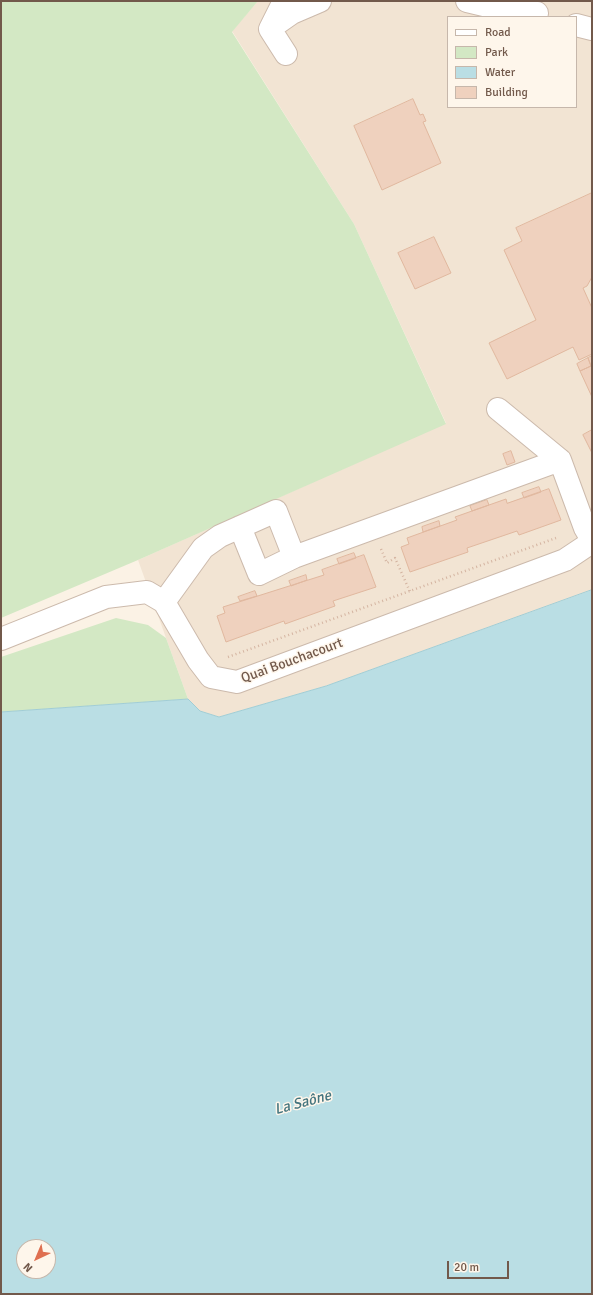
<!DOCTYPE html>
<meta charset="utf-8">
<style>
body{margin:0}
#map{position:relative;width:593px;height:1295px;overflow:hidden;background:#fbf2e5;font-family:Signika,sans-serif}
canvas{display:block}
.frame{position:absolute;inset:0;border:2px solid #72594b;pointer-events:none}
.legend{position:absolute;left:447px;top:16px;width:130px;height:92px;box-sizing:border-box;background:#fef6eb;border:1px solid #c6b7ab;margin:0;padding:5px 7px;list-style:none;font-size:12px;color:#72594b}
.legend li{display:flex;align-items:center;gap:8px;height:20px}
.legend b{width:20px;border:1px solid #c6b7ab}
.north{position:absolute;left:16px;top:1239px;width:40px;height:40px;box-sizing:border-box;background:#fef6eb;border:1px solid #c6b7ab;border-radius:50%;rotate:224deg;font-size:11px;font-weight:700;line-height:16px;text-align:center;color:#72594b}
.north::after{content:'';display:block;margin:auto;width:14px;height:18px;background:#df6f50;clip-path:polygon(50% 0,100% 100%,50% 72%,0 100%)}
.scale{position:absolute;left:447px;top:1261px;width:62px;height:18px;box-sizing:border-box;border:2px solid #72594b;border-top:0;padding-left:5px;font-size:12px;line-height:14px;white-space:nowrap;color:#72594b;-webkit-text-stroke:3px #fef6eb;paint-order:stroke}
</style>
<div id="map">
<canvas width="593" height="1295"></canvas>
<div class="frame"></div>
<ul class="legend">
<li><b style="height:5px;background:#fff"></b>Road</li>
<li><b style="height:11px;background:#d3e8c4"></b>Park</li>
<li><b style="height:11px;background:#badee4"></b>Water</li>
<li><b style="height:11px;background:#efd1be"></b>Building</li>
</ul>
<div class="north">N</div>
<div class="scale">20 m</div>
</div>
<script>
const g = document.querySelector('canvas').getContext('2d');
g.lineJoin = 'round';
function fillPath(path, color) {
  g.fillStyle = color;
  g.fill(path, 'evenodd');
}
function strokePath(path, color, width, dash) {
  g.strokeStyle = color;
  g.lineWidth = width;
  g.lineCap = dash ? 'butt' : 'round';
  g.setLineDash(dash || []);
  g.stroke(path);
}
function write(font, color, halo, rows, align = 'center') {
  g.font = font + ' Signika,sans-serif';
  g.lineWidth = 3;
  g.setLineDash([]);
  g.textBaseline = 'middle';
  g.strokeStyle = halo;
  g.fillStyle = color;
  for (const [text, x, y, turn = 0] of rows) {
    g.save();
    g.translate(x, y);
    g.rotate((+turn || 0) * Math.PI / 180);
    g.textAlign = isNaN(turn) ? turn : align;
    if (halo) g.strokeText(text, 0, 0);
    g.fillText(text, 0, 0);
    g.restore();
  }
}
fillPath(new Path2D(`
 M258 1H592V590L326 686 219 717 200 711 188 699 138 560 446 423 354 224 232 31ZM448 17H576V107H448Z`), '#f2e4d3');
fillPath(new Path2D(`
 M1 1H258L232 32 354 224 446 424 138 560 1 618Z
 M116 618 148 625 166 638 188 699 1 712V657Z`), '#d3e8c4');
const water = new Path2D(`
 M592 590V1294H1V712L188 699 200 711 219 717 326 686ZM24 1247H48V1271H24Z`);
fillPath(water, '#badee4');
strokePath(water, '#a1cdd5', 1);
const building = new Path2D(`
 M413 99 420 115 423 114 426 121 423 122 441 163 382 190 354 126Z
 M592 193V277L587 286 583 288 592 308V354L579 360 573 347 507 379 489 343 536 320 504 250 522 241 516 228Z
 M434 237 451 273 415 289 398 253Z
 M592 356V397L580 371 591 366 588 358Z
 M588 358 591 366 580 371 577 364Z
 M592 430V453L583 435Z
 M511 451 515 462 507 465 503 454Z
 M539 487 541 492 524 498 522 493Z
 M549 489 561 520 519 535 517 531 467 548 468 552 410 572 401 547 409 544 407 538 457 520 455 517 506 499 507 503Z
 M487 500 489 505 472 511 470 506Z
 M439 521 440 526 423 532 422 527Z
 M354 553 356 558 339 564 337 559Z
 M364 555 376 587 333 601 335 606 285 624 284 621 226 642 217 616 225 613 223 607 324 575 322 570Z
 M306 575 307 580 291 586 289 581Z
 M255 591 257 596 240 601 238 597Z`);
fillPath(building, '#efd1be');
strokePath(building, '#e1b89f', 1);
const minor = new Path2D(`
 M284 1 270 29 286 54
 M467 1 509 11 537 13
 M576 25 592 29
 M272 27 292 13 320 1
 M498 409 560 460 585 528 592 540
 M240 527 259 574 294 557
 M164 602 203 548 220 536 276 511 294 557 560 460
 M1 639 106 597 147 592 164 602 198 660 211 677 237 682 565 560 592 542`);
strokePath(minor, '#ccbaac', 24);
strokePath(new Path2D(`
 M381 549 387 563 395 558 411 594
 M228 657 556 538`), '#d4b4a1', 2.5, [1, 3]);
strokePath(minor, '#fff', 22);
write('14px', '#72594b', '#fef6eb', [
 ["Quai Bouchacourt",292,661,-20]
]);
write('italic 15px', '#43747e', '#fef6eb', [
 ["La Saône",303,1103,-15]
]);
</script>
